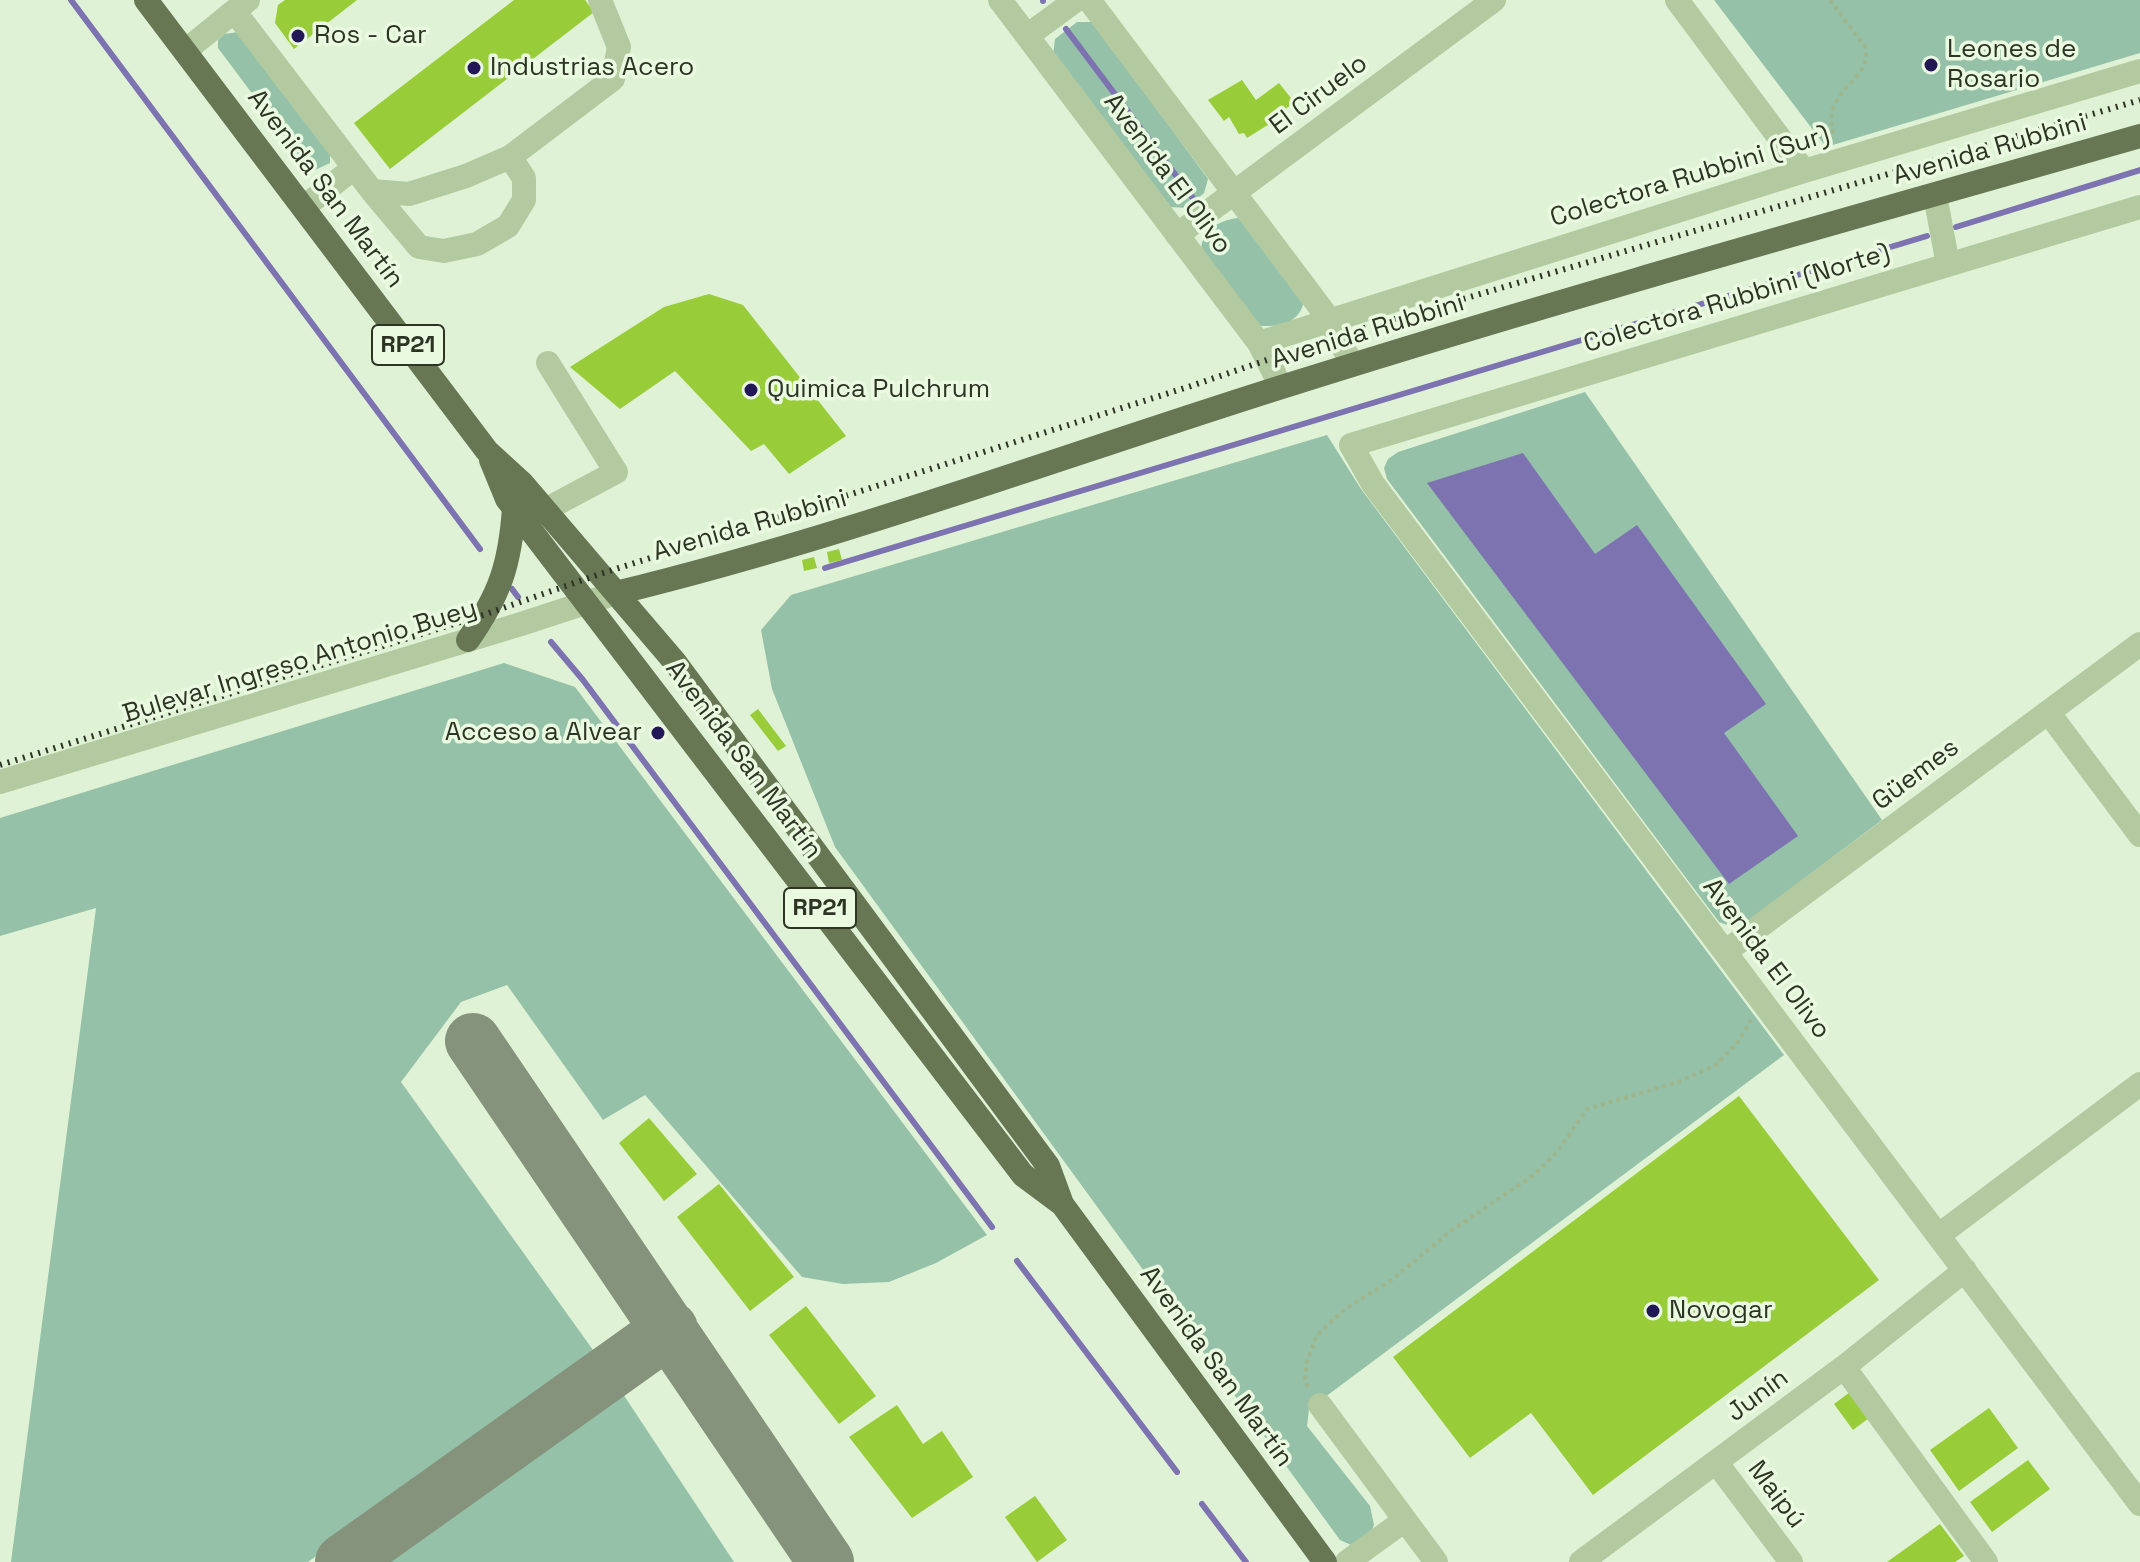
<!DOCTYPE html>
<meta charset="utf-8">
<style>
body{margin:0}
canvas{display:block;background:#dff2d5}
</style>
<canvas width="2140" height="1562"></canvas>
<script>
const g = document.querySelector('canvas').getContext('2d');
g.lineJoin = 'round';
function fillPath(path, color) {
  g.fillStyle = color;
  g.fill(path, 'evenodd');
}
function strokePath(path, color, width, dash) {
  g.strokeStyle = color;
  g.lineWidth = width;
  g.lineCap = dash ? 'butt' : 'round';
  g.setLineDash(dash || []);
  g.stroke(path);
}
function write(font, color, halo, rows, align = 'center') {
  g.font = font + ' "Space Grotesk",sans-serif';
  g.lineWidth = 7;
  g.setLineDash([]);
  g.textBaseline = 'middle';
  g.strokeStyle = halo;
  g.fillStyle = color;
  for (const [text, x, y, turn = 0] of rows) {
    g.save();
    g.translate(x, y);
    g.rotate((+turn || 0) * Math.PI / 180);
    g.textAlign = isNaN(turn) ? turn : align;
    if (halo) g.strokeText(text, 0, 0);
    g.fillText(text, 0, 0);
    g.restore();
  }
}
fillPath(new Path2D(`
 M1714 0H2140V53L1826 147Z
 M1077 22H1093L1208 179 1204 193 1187 208 1170 207 1053 55 1055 39Z
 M239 32 330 152V163L311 172 218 48V40L224 34Z
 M1238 218 1247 224 1304 300C1301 322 1281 327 1261 326L1202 254C1198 233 1218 220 1238 218Z
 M1585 392 1882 820 1745 923 1730 926 1719 922 1387 479 1384 468 1388 459 1398 452Z
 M1327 435 1361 489 1784 1055 1309 1409 1307 1426 1370 1506 1374 1525 1369 1537 1351 1545 1340 1540 835 847 772 689 761 630 791 595Z
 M504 663 575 687 987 1235 936 1263 889 1282 843 1284 802 1277 645 1095 603 1120 507 985 461 1002 401 1082 593 1350 308 1562H11L96 908 0 936V818Z
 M621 1391 734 1562H386Z`), '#95c1a8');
fillPath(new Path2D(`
 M1523 453 1595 554 1637 525 1766 704 1724 733 1798 836 1729 884 1427 483Z`), '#7c73b0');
strokePath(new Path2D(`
 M71 0 480 549
 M1043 0V1
 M1066 29 1195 201
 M1956 227 2140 170
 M825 568 1927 236
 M512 589 518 597
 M551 642 583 680 992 1227
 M1017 1261 1177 1472
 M1202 1504 1246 1562`), '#7c73b0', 6);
strokePath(new Path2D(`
 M473 1041 826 1562
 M343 1562 670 1329`), '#86937c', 56);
fillPath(new Path2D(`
 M285 0H357L294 49 275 23 278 5Z
 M514 0H585L594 12 390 169 354 123Z
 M1242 80 1256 100 1279 83 1295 103 1268 119 1271 123 1247 138 1244 133 1239 134 1229 117 1224 121 1208 100Z
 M709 294 743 305 846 436 789 474 764 444 751 451 675 371 620 409 570 367 664 307Z
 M839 549 842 560 829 563 827 552Z
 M814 557 817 568 804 571 802 560Z
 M758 709 786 746 778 751 750 715Z
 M1739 1096 1879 1280 1593 1495 1531 1413 1470 1458 1393 1357Z
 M649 1118 697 1174 664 1201 619 1143Z
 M719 1184 794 1277 750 1311 677 1217Z
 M806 1306 876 1396 839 1424 769 1335Z
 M1850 1392 1869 1418 1853 1430 1834 1404Z
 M897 1405 923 1444 942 1431 973 1477 912 1518 849 1437Z
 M1989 1408 2018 1448 1959 1491 1930 1450Z
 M2028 1460 2050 1489 1992 1532 1970 1502Z
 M1035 1496 1067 1540 1037 1562 1005 1517Z
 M1940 1524 1964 1556 1955 1562H1887Z`), '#98cc39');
strokePath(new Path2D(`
 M1830 0 1865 47C1874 84 1819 86 1834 138
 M1308 1387 1305 1378 1307 1362 1317 1335 1345 1309 1390 1281 1451 1231 1535 1174 1557 1152 1587 1109 1678 1082 1716 1065 1739 1041 1751 1020`), '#9fb58b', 4, [4, 4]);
strokePath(new Path2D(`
 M1000 0 1259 343 1281 387
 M1089 0 1329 319 1352 365
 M1677 0 1804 171
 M235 12 372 191 419 247 444 251 477 244 508 226 524 200V178L510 157
 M1027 36 1076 0
 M185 51 248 0
 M372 191 409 194 466 176 510 157 613 79 619 47 600 0
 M1935 195 1948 265
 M305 206 354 168
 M2140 207 1351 445 1373 484 2140 1504
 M1177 235 1494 0
 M1259 343 1804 171 2140 71
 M545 510 616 472 548 363
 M2048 712 2140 835
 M0 782 521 624 616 593
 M1725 952 2140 644
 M1939 1235 2140 1084
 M1844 1367 1986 1562
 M1320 1405 1436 1562
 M1716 1462 1791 1562
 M1347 1562 1405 1520
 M1581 1562 1844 1367 1965 1270`), '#b3caa1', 24);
strokePath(new Path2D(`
 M146 0 487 451 522 483 674 661 1048 1166 1062 1204 1325 1562
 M491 460 507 499 1023 1175 1062 1204
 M616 593C843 538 1065 455 1288 385 1570 296 1856 217 2140 136
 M468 640C500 594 510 565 514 508`), '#677754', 24);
strokePath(new Path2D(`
 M0 765 486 614 600 574 1191 386 1337 336 2140 100`), '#2d3424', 6, [2, 6]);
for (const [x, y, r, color] of [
 [298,36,8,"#231856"],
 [1931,65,8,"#231856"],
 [474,68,8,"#231856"],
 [751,390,8,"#231856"],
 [658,733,8,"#231856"],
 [1653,1311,8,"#231856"]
]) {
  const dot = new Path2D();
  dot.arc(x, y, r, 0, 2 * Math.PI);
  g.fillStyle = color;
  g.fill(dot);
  strokePath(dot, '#eafae1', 3);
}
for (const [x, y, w] of [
 [408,345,72],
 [820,908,72]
]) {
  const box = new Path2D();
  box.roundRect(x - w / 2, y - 20, w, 40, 6);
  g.fillStyle = '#eafae1';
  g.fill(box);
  strokePath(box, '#2d3424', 2);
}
write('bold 24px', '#2d3424', null, [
 ["RP21",408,345],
 ["RP21",820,908]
]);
write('26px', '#2d3424', '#eafae1', [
 ["Ros - Car",314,36],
 ["Leones de",1947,50],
 ["Rosario",1947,80],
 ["Industrias Acero",490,68],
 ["Quimica Pulchrum",767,390],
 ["Acceso a Alvear",642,733,"right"],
 ["Novogar",1669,1311]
], 'left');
write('26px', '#2d3424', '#eafae1', [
 ["El Ciruelo",1319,95,-37],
 ["Avenida Rubbini",1990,150,-16],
 ["Avenida El Olivo",1167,174,53],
 ["Colectora Rubbini (Sur)",1690,177,-17],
 ["Avenida San Martín",325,189,53],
 ["Colectora Rubbini (Norte)",1737,299,-17],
 ["Avenida Rubbini",1368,332,-17],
 ["Avenida Rubbini",750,526,-16],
 ["Bulevar Ingreso Antonio Buey",300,662,-17],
 ["Avenida San Martín",743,760,53],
 ["Güemes",1916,775,-37],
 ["Avenida El Olivo",1766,959,53],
 ["Avenida San Martín",1216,1367,54],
 ["Junín",1758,1396,-37],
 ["Maipú",1776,1495,53]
]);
</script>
